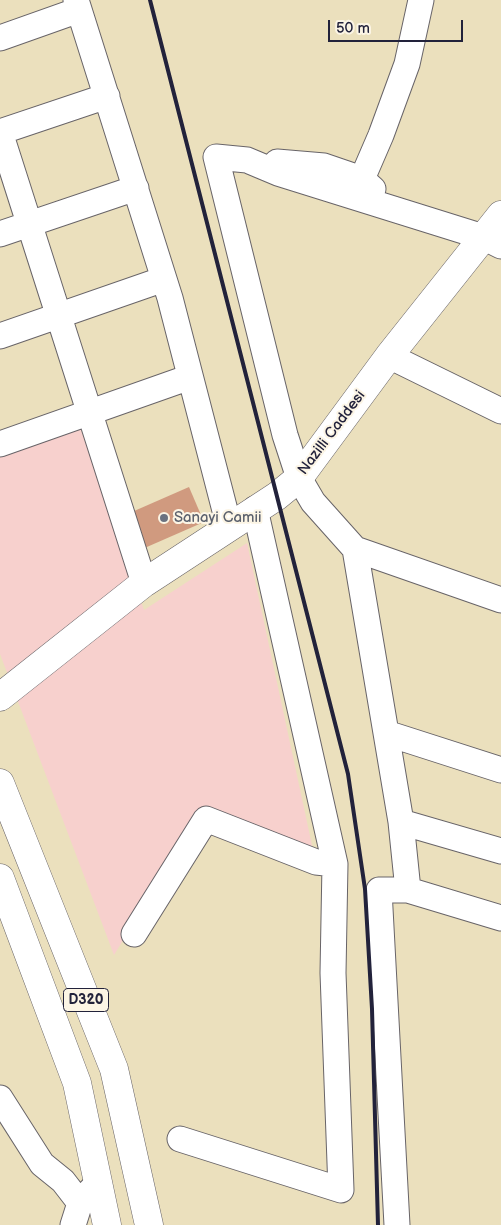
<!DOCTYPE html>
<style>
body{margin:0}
#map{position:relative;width:501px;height:1225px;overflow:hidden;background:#ebe0bd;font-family:"Balsamiq Sans",sans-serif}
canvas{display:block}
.scale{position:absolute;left:328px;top:20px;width:135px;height:22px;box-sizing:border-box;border:2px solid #22223b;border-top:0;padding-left:6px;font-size:15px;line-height:18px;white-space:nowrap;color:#22223b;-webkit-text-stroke:4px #fcf5e5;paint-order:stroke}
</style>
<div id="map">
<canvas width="501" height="1225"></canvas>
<div class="scale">50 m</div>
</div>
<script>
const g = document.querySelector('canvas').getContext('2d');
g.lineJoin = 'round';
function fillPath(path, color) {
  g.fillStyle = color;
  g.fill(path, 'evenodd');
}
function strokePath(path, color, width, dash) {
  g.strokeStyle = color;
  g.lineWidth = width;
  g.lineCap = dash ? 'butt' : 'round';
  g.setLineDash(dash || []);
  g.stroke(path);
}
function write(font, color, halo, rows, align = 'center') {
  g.font = font + ' "Balsamiq Sans",sans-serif';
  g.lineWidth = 4;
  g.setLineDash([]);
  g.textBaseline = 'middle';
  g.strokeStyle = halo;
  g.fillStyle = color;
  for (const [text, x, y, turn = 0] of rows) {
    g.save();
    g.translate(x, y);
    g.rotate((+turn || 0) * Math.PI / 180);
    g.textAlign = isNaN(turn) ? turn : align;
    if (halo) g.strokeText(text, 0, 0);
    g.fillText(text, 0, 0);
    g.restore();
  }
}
fillPath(new Path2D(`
 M80 427 144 610 247 543 313 850 201 812 114 955 0 654V457Z`), '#f7d0cd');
fillPath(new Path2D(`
 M189 487 204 522 140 550 125 515Z`), '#d09a7f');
const minor = new Path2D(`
 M76 0 170 298 229 526
 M0 38 79 10
 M0 132 144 583
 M0 132 107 96
 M277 162 324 166 362 179 373 189
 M362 179 381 135 407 64 421 0
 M0 234 136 188
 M0 336 164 279
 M389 356 501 411
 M0 444 190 377
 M355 549 501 600
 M386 733 501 770
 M401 822 501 851
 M408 890 501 918
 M134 934 206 819 316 862 335 864
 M0 1098 42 1164 63 1181 80 1203
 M180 1139 341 1190 333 973 335 864 255 509
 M73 1225 80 1203 91 1190
 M397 1225 379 890H408L401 822 355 549 313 502 299 478 285 435 216 157 247 160 278 173 483 237 501 246`);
const major = new Path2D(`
 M0 697 144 583 277 496 299 478 389 356 501 215`);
const highway = new Path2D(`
 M0 783 114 1069 149 1225
 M0 878 77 1083 107 1225`);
strokePath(minor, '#686468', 27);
strokePath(major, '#686468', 29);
strokePath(highway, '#686468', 29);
strokePath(minor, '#fff', 25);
strokePath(major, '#fff', 28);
strokePath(highway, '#fff', 28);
strokePath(new Path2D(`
 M150 0 348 774 365 889 372 1009 378 1225`), '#22223b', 4);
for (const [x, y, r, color] of [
 [164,518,5,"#6b7280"]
]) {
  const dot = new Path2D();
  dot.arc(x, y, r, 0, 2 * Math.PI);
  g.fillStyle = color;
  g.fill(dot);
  strokePath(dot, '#fcf5e5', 2);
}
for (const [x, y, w] of [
 [86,1000,45]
]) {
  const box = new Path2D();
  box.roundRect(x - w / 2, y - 11.5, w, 23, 4);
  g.fillStyle = '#fcf5e5';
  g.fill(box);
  strokePath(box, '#22223b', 1);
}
write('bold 14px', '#22223b', null, [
 ["D320",86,1000]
]);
write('15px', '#22223b', '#fcf5e5', [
 ["Nazilli Caddesi",332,433,-53]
]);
write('15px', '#5b616d', '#fcf5e5', [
 ["Sanayi Camii",174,518]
], 'left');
</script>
